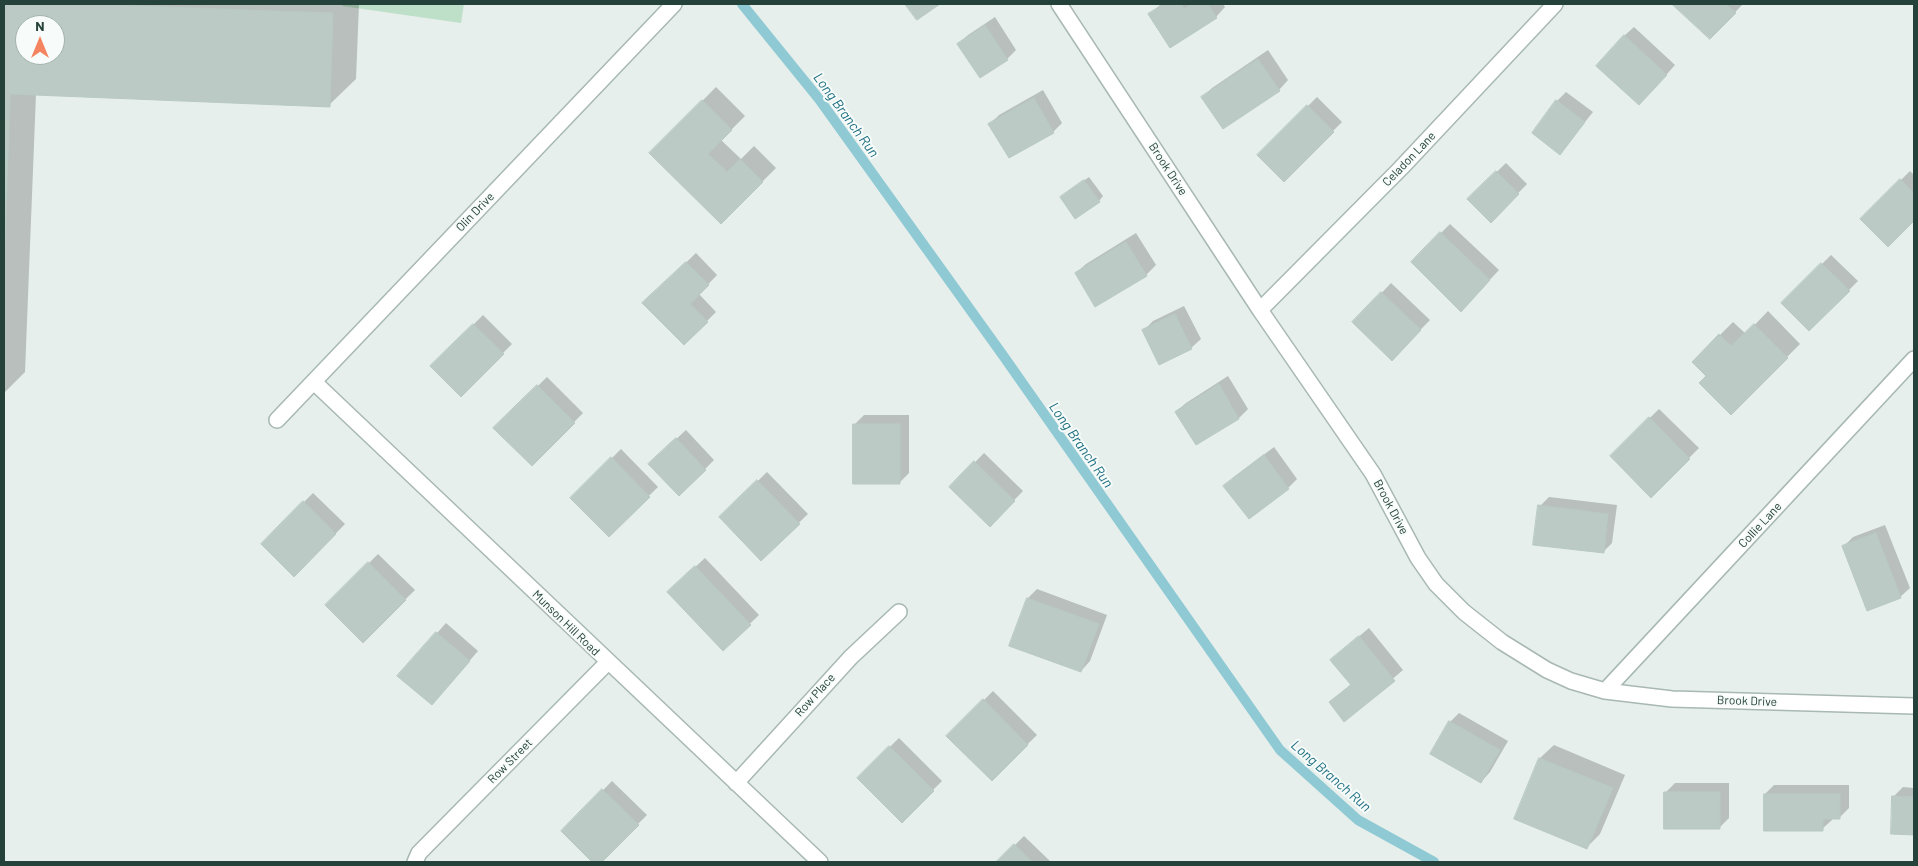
<!DOCTYPE html>
<style>
body{margin:0}
#map{position:relative;width:1918px;height:866px;overflow:hidden;background:#e6efeb;font-family:Barlow,sans-serif}
canvas{display:block}
.frame{position:absolute;inset:0;border:5px solid #24423a;pointer-events:none}
.north{position:absolute;left:15px;top:15px;width:50px;height:50px;box-sizing:border-box;background:#f7fbf9;border:1px solid #a3b1ad;border-radius:50%;rotate:0deg;font-size:14px;font-weight:700;line-height:20px;text-align:center;color:#24423a}
.north::after{content:'';display:block;margin:auto;width:18px;height:22px;background:#f4845f;clip-path:polygon(50% 0,100% 100%,50% 72%,0 100%)}
</style>
<div id="map">
<canvas width="1918" height="866"></canvas>
<div class="frame"></div>
<div class="north">N</div>
</div>
<script>
const g = document.querySelector('canvas').getContext('2d');
g.lineJoin = 'round';
function fillPath(path, color) {
  g.fillStyle = color;
  g.fill(path, 'evenodd');
}
function strokePath(path, color, width, dash) {
  g.strokeStyle = color;
  g.lineWidth = width;
  g.lineCap = dash ? 'butt' : 'round';
  g.setLineDash(dash || []);
  g.stroke(path);
}
function write(font, color, halo, rows, align = 'center') {
  g.font = font + ' Barlow,sans-serif';
  g.lineWidth = 4;
  g.setLineDash([]);
  g.textBaseline = 'middle';
  g.strokeStyle = halo;
  g.fillStyle = color;
  for (const [text, x, y, turn = 0] of rows) {
    g.save();
    g.translate(x, y);
    g.rotate((+turn || 0) * Math.PI / 180);
    g.textAlign = isNaN(turn) ? turn : align;
    if (halo) g.strokeText(text, 0, 0);
    g.fillText(text, 0, 0);
    g.restore();
  }
}
fillPath(new Path2D(`
 M343 4H464L461 23 342 6Z`), '#bfe0c8');
fillPath(new Path2D(`
 M4 4H359L356 79 329 105 36 94 25 372 4 393ZM25 25H55V55H25Z
 M1161 4H1223L1225 7 1216 17 1170 46 1150 15Z
 M1674 4H1743L1710 38Z
 M995 17 1016 50 1007 59 959 44 968 35Z
 M1634 27 1675 65 1649 94 1624 36Z
 M1268 50 1288 80 1279 90 1203 97 1212 88Z
 M716 87 745 116 721 140 741 159 754 146 776 168 721 223 651 153Z
 M1043 90 1062 123 1053 132 990 124 999 115Z
 M1566 92 1593 112 1560 153 1557 101Z
 M1317 97 1342 122 1284 180 1259 155Z
 M1506 163 1527 184 1491 221 1469 199Z
 M1910 171 1914 175V220L1888 246 1862 219Z
 M1089 177 1103 196 1099 201 1066 193Z
 M1450 224 1499 270 1470 301 1413 261Z
 M1136 233 1156 265 1146 275 1096 305 1076 273 1086 264Z
 M696 253 717 275 699 294 716 312 684 344 644 303Z
 M1831 255 1858 281 1809 330 1783 303Z
 M1391 283 1430 320 1392 359 1354 322Z
 M1184 306 1201 339 1191 348 1144 330 1153 321Z
 M1768 311 1800 344 1731 413 1708 376 1693 362 1733 322 1746 334Z
 M483 315 512 344 461 395 432 366Z
 M1228 376 1248 409 1239 418 1196 444 1176 412 1186 403Z
 M547 377 583 413 532 465 495 428Z
 M1659 409 1699 448 1651 496 1611 456Z
 M864 415H909V473L900 482 855 424Z
 M686 430 714 460 705 469 659 455Z
 M1274 447 1297 479 1288 488 1249 517 1225 486 1234 477Z
 M621 449 658 487 609 535 572 498Z
 M984 453 1023 491 990 525 951 487Z
 M767 472 808 514 761 559 721 517Z
 M313 493 345 524 294 576 262 544Z
 M1549 497 1617 505 1612 543 1603 552 1540 506Z
 M1885 525 1910 588 1900 597 1844 546 1853 537Z
 M378 554 415 590 363 641 327 605Z
 M705 558 759 615 723 650 678 583Z
 M1037 589 1107 615 1090 661 1081 671 1028 598Z
 M446 623 478 651 441 694 399 676Z
 M1369 628 1403 670 1344 720 1330 702 1351 684 1331 660Z
 M993 691 1037 735 992 779 948 736Z
 M1459 713 1508 741 1490 772 1481 782 1450 722Z
 M899 738 942 781 902 821 858 778Z
 M1554 745 1625 775 1600 834 1587 847 1516 818 1540 758Z
 M612 781 647 815 600 862H594L563 831Z
 M1675 783H1729V818L1720 827 1666 792Z
 M1774 785H1849V808L1840 817H1832V820L1822 829 1765 794Z
 M1903 787 1914 788V833H1893V797Z
 M1024 836 1051 862H998Z`), '#0003');
strokePath(new Path2D(`
 M742 4 819 99 1002 354 1280 750 1358 820 1434 862`), '#8ec9d4', 10);
const building = new Path2D(`
 M4 4H83L333 13 330 107 10 94 4 270ZM25 25H55V55H25Z
 M905 4H940L917 20Z
 M1164 4H1181L1184 9 1192 4H1208L1217 18 1170 48 1148 14Z
 M1672 4H1726L1736 13 1710 39Z
 M985 25 1008 60 980 78 957 44Z
 M1624 35 1667 75 1639 105 1596 66Z
 M1258 59 1280 91 1223 129 1201 97Z
 M1034 98 1054 133 1009 158 988 124Z
 M702 100 732 130 708 154 727 172 740 159 763 182 721 224 649 153Z
 M1556 100 1585 122 1560 155 1532 133Z
 M1307 105 1334 132 1284 182 1257 155Z
 M1496 171 1519 194 1491 223 1467 199Z
 M1900 179 1914 193V221L1888 247 1860 219Z
 M1084 180 1100 202 1075 219 1060 197Z
 M1440 232 1490 280 1461 312 1411 262Z
 M1126 242 1147 276 1095 307 1075 273Z
 M686 262 709 285 690 304 708 322 684 345 642 303Z
 M1821 263 1850 291 1809 331 1781 303Z
 M1381 292 1421 330 1392 361 1352 322Z
 M1175 314 1192 349 1159 365 1142 330Z
 M473 324 504 354 461 397 430 366Z
 M1754 324 1788 358 1731 415 1699 383 1706 376 1692 362 1719 334 1731 346Z
 M1219 384 1239 419 1196 445 1175 412Z
 M537 385 575 423 532 466 493 428Z
 M1649 417 1690 459 1651 498 1610 456Z
 M853 424H900V484H853Z
 M676 438 706 470 679 496 648 464Z
 M1264 455 1289 489 1249 519 1223 486Z
 M611 457 650 497 609 537 570 498Z
 M974 461 1015 501 990 527 949 487Z
 M757 480 800 524 761 561 719 517Z
 M303 501 336 534 294 577 261 544Z
 M1538 505 1608 514 1604 553 1533 545Z
 M1876 533 1901 598 1867 611 1842 546Z
 M368 562 406 600 363 643 325 605Z
 M695 566 751 625 723 651 667 592Z
 M1027 598 1099 624 1081 672 1009 646Z
 M436 632 470 661 432 705 397 676Z
 M1359 636 1395 681 1344 722 1329 702 1351 685 1330 660Z
 M983 699 1028 745 992 781 946 736Z
 M1449 721 1500 750 1481 783 1430 754Z
 M889 746 934 791 902 823 857 778Z
 M1539 758 1613 788 1587 849 1514 819Z
 M602 789 639 825 602 862H592L561 831Z
 M1664 792H1720V829H1664Z
 M1764 794H1840V819H1823V831H1764Z
 M1892 796 1914 797V835L1891 834Z
 M1014 844 1032 862H996Z`);
fillPath(building, '#bbcac4');
strokePath(building, '#b8c9c2', 1);
const minor = new Path2D(`
 M1059 4 1260 310 1373 474 1418 558 1436 584 1464 612 1502 642 1547 670 1571 681 1605 691 1672 699 1914 706
 M1260 310 1401 168 1555 4
 M314 382 820 862
 M277 420 674 4
 M1605 691 1914 359
 M736 783 851 657 899 612
 M415 862 419 853 608 662`);
strokePath(minor, '#a8b8b2', 18);
strokePath(minor, '#fff', 15);
write('12px', '#24423a', '#f7fbf9', [
 ["Celadon Lane",1409,159,-46],
 ["Brook Drive",1168,169,57],
 ["Olin Drive",475,212,-46],
 ["Brook Drive",1391,507,62],
 ["Collie Lane",1760,525,-47],
 ["Munson Hill Road",566,623,44],
 ["Row Place",815,695,-48],
 ["Brook Drive",1747,701,2],
 ["Row Street",510,761,-45]
]);
write('italic 14px', '#1c6f80', '#f7fbf9', [
 ["Long Branch Run",846,115,54],
 ["Long Branch Run",1081,445,55],
 ["Long Branch Run",1331,776,41]
]);
</script>
